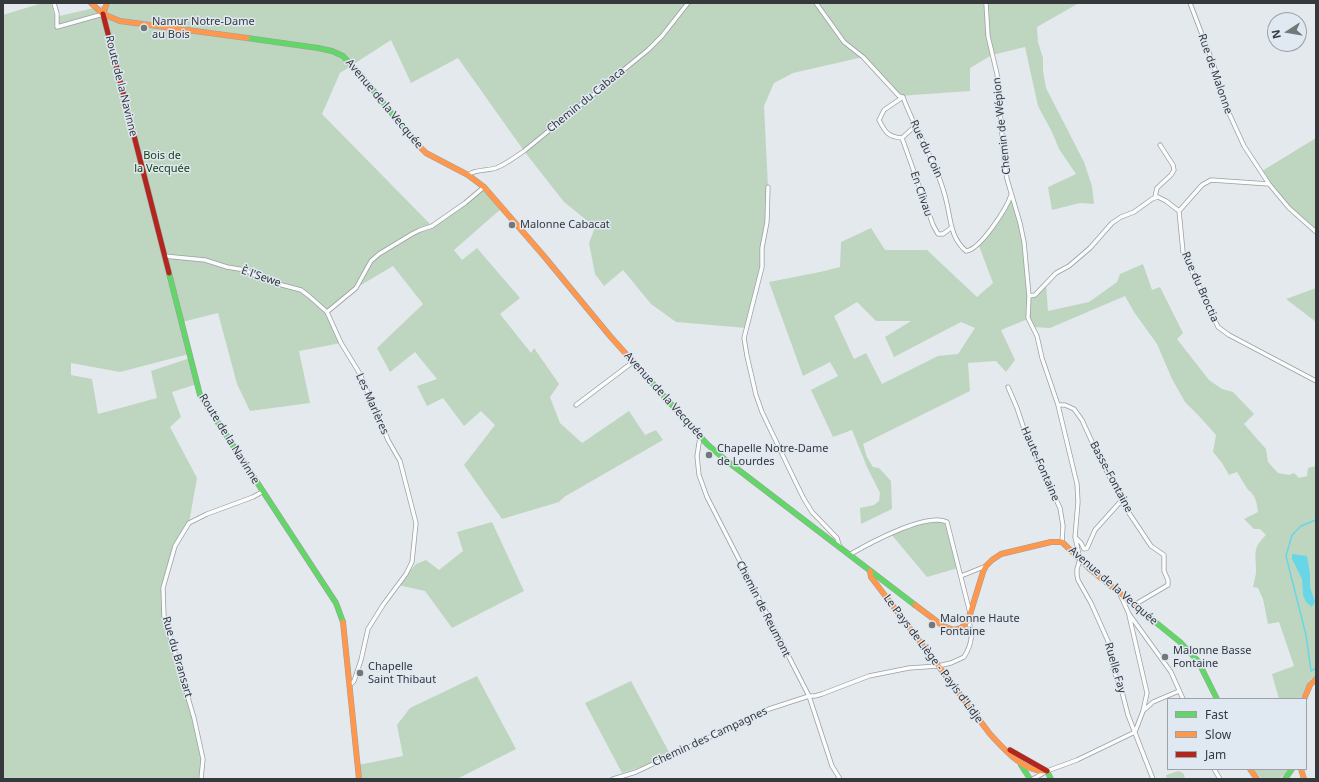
<!DOCTYPE html>
<meta charset="utf-8">
<style>
body{margin:0}
#map{position:relative;width:1319px;height:782px;overflow:hidden;background:#e4e9ee;font-family:"Noto Sans",sans-serif}
canvas{display:block}
.frame{position:absolute;inset:0;border:4px solid #35393c;pointer-events:none}
.legend{position:absolute;left:1167px;top:698px;width:140px;height:72px;box-sizing:border-box;background:#e0e8f2;border:1px solid #9ca2a9;margin:0;padding:5px 7px;list-style:none;font-size:12px;color:#35393c}
.legend li{display:flex;align-items:center;gap:8px;height:20px}
.legend b{width:20px;border:1px solid #9ca2a9}
.north{position:absolute;left:1267px;top:12px;width:40px;height:40px;box-sizing:border-box;background:#e0e8f2;border:1px solid #9ca2a9;border-radius:50%;rotate:258deg;font-size:11px;font-weight:700;line-height:16px;text-align:center;color:#35393c}
.north::after{content:'';display:block;margin:auto;width:14px;height:18px;background:#72777a;clip-path:polygon(50% 0,100% 100%,50% 72%,0 100%)}
</style>
<div id="map">
<canvas width="1319" height="782"></canvas>
<div class="frame"></div>
<ul class="legend">
<li><b style="height:5px;background:#63d668"></b>Fast</li>
<li><b style="height:5px;background:#ff974d"></b>Slow</li>
<li><b style="height:5px;background:#b3261e"></b>Jam</li>
</ul>
<div class="north">N</div>
</div>
<script>
const g = document.querySelector('canvas').getContext('2d');
g.lineJoin = 'round';
function fillPath(path, color) {
  g.fillStyle = color;
  g.fill(path, 'evenodd');
}
function strokePath(path, color, width, dash) {
  g.strokeStyle = color;
  g.lineWidth = width;
  g.lineCap = dash ? 'butt' : 'round';
  g.setLineDash(dash || []);
  g.stroke(path);
}
function write(font, color, halo, rows, align = 'center') {
  g.font = font + ' "Noto Sans",sans-serif';
  g.lineWidth = 3;
  g.setLineDash([]);
  g.textBaseline = 'middle';
  g.strokeStyle = halo;
  g.fillStyle = color;
  for (const [text, x, y, turn = 0] of rows) {
    g.save();
    g.translate(x, y);
    g.rotate((+turn || 0) * Math.PI / 180);
    g.textAlign = isNaN(turn) ? turn : align;
    if (halo) g.strokeText(text, 0, 0);
    g.fillText(text, 0, 0);
    g.restore();
  }
}
fillPath(new Path2D(`
 M42 3H51L55 17 116 3H1079L1037 27 1038 42 1043 58V71L1046 88 1084 162 1092 186 1094 204 1080 203 1052 210 1048 187 1076 174 1059 149 1052 132 1038 106 1025 47 992 55 970 68V91L899 96 863 57 793 73 774 83 764 106 768 187 767 222 762 248V267L746 328 676 322 651 304 623 270 604 286 595 274 589 243 595 227 564 202 524 151 458 58 411 83 391 40 340 73 322 114 432 226 484 187 502 208 454 250 462 260 477 248 520 298 500 314 531 353 534 348 557 381 559 384 550 397 560 423 582 443 629 411 645 435 656 430 663 440 564 497 559 502 502 519 464 465 495 425 481 411 464 426 443 398 427 406 417 386 437 379 415 352 390 372 377 348 423 304 393 266 356 288 327 312 341 343 299 351 310 403 250 411 237 384 218 313 182 322 189 354 120 372 71 363V375L92 379 98 414 157 398 151 371 190 358 197 384 172 392 181 417 170 427 197 478 189 523 175 546 163 588 164 616 194 718 203 759 201 779H3V15Z
 M1316 138V232L1287 204 1262 171Z
 M1012 194 1020 223 1029 296 1035 295 1046 283 1048 311 1089 302 1117 282 1120 274 1143 264 1152 290 1160 287 1183 333 1177 339 1209 380 1222 389 1233 392 1254 414 1244 424 1266 449 1268 462 1278 473 1289 475 1294 473 1299 478 1307 476 1308 468 1316 466V675L1309 681 1300 699H1279L1272 674 1294 666 1279 622 1268 624 1263 599 1258 588 1253 587C1254 581 1256 576 1256 571 1256 552 1252 549 1266 535L1260 529H1254L1244 519 1258 512C1257 504 1256 495 1248 490L1237 472 1229 475 1222 463 1213 452 1216 435 1199 416 1185 402 1172 379 1157 344 1134 312 1125 296 1050 328 1033 327 1028 319 1001 330 1015 360 1006 372 996 361 968 363 970 391 863 444 867 457 873 467 879 468 891 481 892 509 861 524 860 508 874 505 879 501 880 493 867 467 852 430 833 437 811 390 838 376 830 362 803 376 769 282 820 272 840 267 841 242 871 228 885 250H927L977 297 993 283 978 243 997 221ZM857 302 876 321H911L885 337 894 357 961 322 975 328 958 354 938 356 882 384 866 353 854 359 834 316Z
 M1316 288V322L1286 299Z
 M942 520 947 522 958 568 927 577 891 534 926 522Z
 M492 522 524 591 452 628 425 591 398 585 416 564 426 560 439 570 463 551 457 532Z
 M477 676 516 749 457 779H359L358 765 403 756 397 725 410 708Z
 M631 681 670 754 645 766 622 773 585 703Z
 M1254 769H1288L1285 774 1279 779C1265 779 1262 782 1254 769Z
 M1179 771 1184 774 1185 779H1167L1166 775Z`), '#bed6bf');
fillPath(new Path2D(`
 M1292 554 1307 556 1310 574V587L1315 602 1312 607 1306 602 1303 595 1302 579 1292 559Z`), '#69d6e8');
strokePath(new Path2D(`
 M1316 520 1301 526 1292 535 1286 556 1306 635 1311 671 1316 668`), '#69d6e8', 1.5);
const street = new Path2D(`
 M54 3 57 14V27L103 14
 M816 3 844 42 863 57 899 96 903 97C916 133 939 166 947 204 951 222 951 238 966 251 980 250 1007 208 1011 195
 M986 3 988 36 997 74 1004 159 1007 179 1020 223 1024 242 1029 296 1028 318 1037 336 1042 358 1058 405 1077 484 1078 502 1075 537 1080 559 1077 569V575L1078 580 1091 603 1108 641 1113 669 1121 688 1128 715 1153 779
 M1190 3 1214 66 1222 98 1244 146 1269 184 1289 208 1316 232
 M915 126 902 138 933 225 938 234H943L951 228
 M902 138C888 137 885 132 879 120L884 110 903 97
 M468 175C475 169 487 171 496 168 506 164 515 157 524 151L648 50 662 36 688 3
 M768 187 767 222 762 248V267L744 338 747 356 756 395 762 412 797 485 804 499 812 512 837 538 840 548
 M1155 197 1157 188 1171 175 1174 170 1173 165 1160 145
 M1179 211 1202 185 1211 180 1269 184
 M164 256 205 260 227 267 245 270 267 281 301 290 309 296 327 312 341 343 360 374 388 440 400 461 416 523 412 562 406 574 383 605 368 629 361 660 354 681 350 685
 M1029 296 1035 295 1056 273 1069 266 1090 248 1112 223 1121 217 1134 212 1152 199 1158 197 1166 201 1179 211 1183 252 1218 327 1229 335 1316 381
 M327 312 356 288 371 261 379 254 412 234 420 230 432 226 465 203 484 187
 M1008 387 1017 408 1026 435 1060 508 1063 526 1062 542
 M576 405 633 362
 M1058 405H1065L1074 409 1082 420 1098 455 1120 496 1121 501 1151 546 1164 555V571L1168 580V585L1134 605
 M700 437 697 456 699 475 707 497 809 696 832 766 840 779
 M1075 537 1081 543 1084 549 1087 548 1095 530 1121 501
 M849 555C868 544 926 512 947 522L970 613
 M961 576 986 566
 M1119 592 1129 614 1171 672 1183 699
 M1129 615 1147 693 1143 711
 M1135 732 1143 711 1153 702 1179 691
 M1214 769 1220 779
 M201 779 203 759 194 718 164 616 163 588 175 546 189 523 207 514 253 497 262 492
 M613 779 636 772 769 709 809 696H815L822 694 869 676 909 668 938 666 951 663 964 657C971 646 974 633 968 621
 M1033 779 1047 771 1077 760 1135 732`);
const fast = new Path2D(`
 M247 38 318 48 332 51 343 56 361 75 413 140
 M169 273 200 395 336 603 343 622
 M643 373 707 444 723 458 915 605
 M1138 608 1180 642 1198 661 1217 699
 M1021 765 1030 779
 M1047 771 1051 779
 M1285 779 1292 769`);
const slow = new Path2D(`
 M91 3 103 14 120 21 247 38
 M103 14 107 3
 M413 140 426 153 468 175 484 187 543 255 610 336 643 373
 M870 571 871 577 990 734C1004 749 1024 773 1047 771
 M915 605 943 626 954 630 961 628 968 621 983 572 986 566 992 560 1001 554 1051 542H1062L1091 570 1138 608
 M343 622 359 779
 M1304 699 1310 685 1316 679
 M1250 769 1257 779
 M1301 769 1304 779`);
const jam = new Path2D(`
 M103 14 169 273
 M1010 750 1047 771`);
strokePath(street, '#9b9fa3', 5);
strokePath(fast, '#9b9fa3', 6);
strokePath(slow, '#9b9fa3', 6);
strokePath(jam, '#9b9fa3', 6);
strokePath(street, '#fbfcfc', 3.5);
strokePath(fast, '#63d668', 5);
strokePath(slow, '#ff974d', 5);
strokePath(jam, '#b3261e', 5);
for (const [x, y, r, color] of [
 [144,28,4,"#72777a"],
 [512,225,4,"#72777a"],
 [709,455,4,"#72777a"],
 [932,625,4,"#72777a"],
 [1165,657,4,"#72777a"],
 [360,673,4,"#72777a"]
]) {
  const dot = new Path2D();
  dot.arc(x, y, r, 0, 2 * Math.PI);
  g.fillStyle = color;
  g.fill(dot);
  strokePath(dot, '#e0e8f2', 1.5);
}
write('11px', '#35393c', '#e0e8f2', [
 ["Namur Notre-Dame",152,22],
 ["au Bois",152,35],
 ["Malonne Cabacat",520,225],
 ["Chapelle Notre-Dame",717,449],
 ["de Lourdes",717,462],
 ["Malonne Haute",940,619],
 ["Fontaine",940,632],
 ["Malonne Basse",1173,651],
 ["Fontaine",1173,664],
 ["Chapelle",368,667],
 ["Saint Thibaut",368,680]
], 'left');
write('11px', '#35393c', '#e0e8f2', [
 ["Rue de Malonne",1215,74,71],
 ["Route de la Navinne",121,86,76],
 ["Chemin du Cabaca",586,100,-39],
 ["Avenue de la Vecquée",384,104,50],
 ["Chemin de Wépion",1002,126,-96],
 ["Rue du Coin",926,149,65],
 ["En Clivau",921,194,71],
 ["È l'Sewe",261,277,19],
 ["Rue du Broctia",1200,287,66],
 ["Avenue de la Vecquée",664,396,48],
 ["Les Marlères",372,404,66],
 ["Route de la Navinne",229,439,58],
 ["Haute-Fontaine",1040,464,66],
 ["Basse-Fontaine",1111,477,62],
 ["Avenue de la Vecquée",1113,586,41],
 ["Chemin de Reumont",763,609,63],
 ["Rue du Bransart",177,657,74],
 ["Le Pays de Liège - Payis d'Lîdje",933,659,53],
 ["Ruelle Fay",1115,668,74],
 ["Chemin des Campagnes",710,737,-25]
]);
write('11px', '#103e0b', '#e0e8f2', [
 ["Bois de",162,156],
 ["la Vecquée",162,169]
]);
</script>
